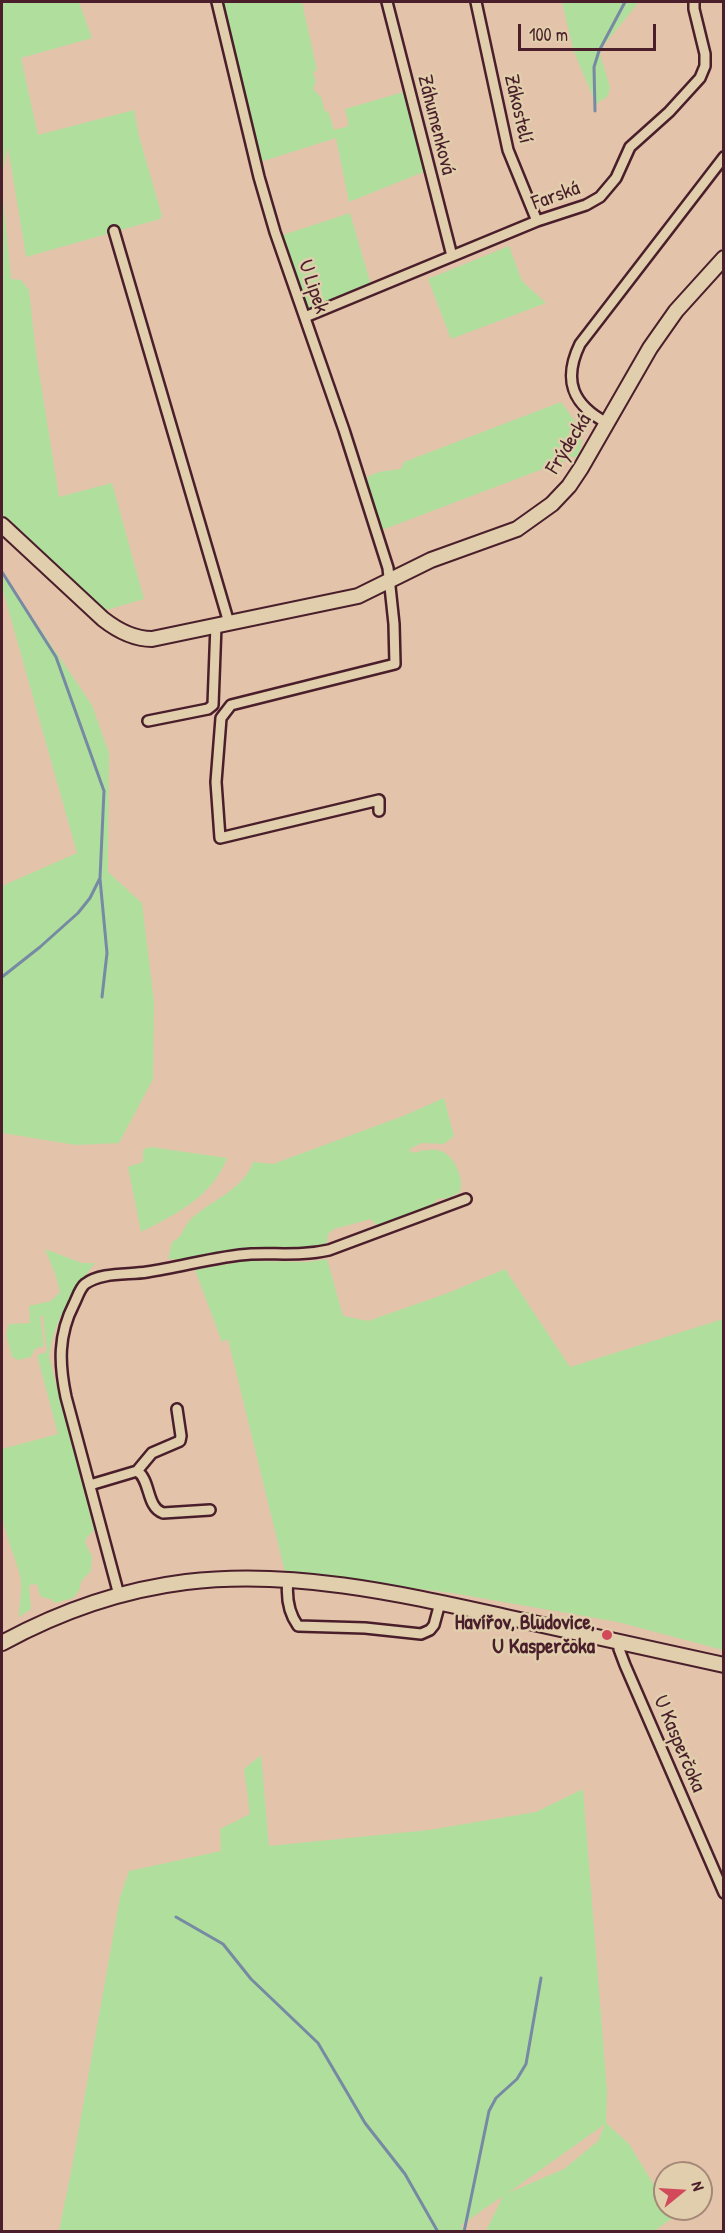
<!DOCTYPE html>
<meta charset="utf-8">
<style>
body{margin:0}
#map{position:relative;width:725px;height:2233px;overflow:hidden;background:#e3c4ab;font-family:"Patrick Hand",sans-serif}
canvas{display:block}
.frame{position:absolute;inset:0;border:3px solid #4a1f2b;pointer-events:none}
.north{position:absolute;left:653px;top:2161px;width:60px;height:60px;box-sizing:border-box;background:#e1ceac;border:2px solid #a58878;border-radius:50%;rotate:72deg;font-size:16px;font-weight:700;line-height:24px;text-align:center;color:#4a1f2b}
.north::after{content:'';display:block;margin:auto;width:21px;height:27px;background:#d1495b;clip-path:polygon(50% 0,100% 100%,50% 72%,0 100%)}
.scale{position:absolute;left:518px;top:24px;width:138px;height:27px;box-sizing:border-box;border:3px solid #4a1f2b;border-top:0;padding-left:8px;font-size:18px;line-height:21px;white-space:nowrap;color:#4a1f2b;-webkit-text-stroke:4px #e1ceac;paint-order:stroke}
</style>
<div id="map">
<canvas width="725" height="2233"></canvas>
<div class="frame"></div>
<div class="north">N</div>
<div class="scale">100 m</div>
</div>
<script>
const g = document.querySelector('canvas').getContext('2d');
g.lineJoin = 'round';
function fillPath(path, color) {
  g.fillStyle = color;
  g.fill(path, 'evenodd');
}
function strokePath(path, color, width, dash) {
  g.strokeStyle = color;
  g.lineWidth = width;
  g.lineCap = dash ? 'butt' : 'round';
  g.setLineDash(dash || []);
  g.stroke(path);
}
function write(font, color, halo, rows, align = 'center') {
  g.font = font + ' "Patrick Hand",sans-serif';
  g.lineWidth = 5;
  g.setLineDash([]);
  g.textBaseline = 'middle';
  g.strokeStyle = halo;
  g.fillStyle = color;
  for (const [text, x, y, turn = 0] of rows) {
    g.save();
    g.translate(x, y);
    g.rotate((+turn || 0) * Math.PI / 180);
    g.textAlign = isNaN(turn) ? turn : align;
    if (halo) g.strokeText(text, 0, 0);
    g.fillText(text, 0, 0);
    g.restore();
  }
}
fillPath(new Path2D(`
 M2 2H79L92 38 21 58 38 135 134 110 139 136 162 216 160 219 26 257 8 147 2 175Z
 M220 2H302L317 70 313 72 316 82 313 89 321 97 325 112 328 111 334 130 349 126 345 109 407 91 426 171 349 202 336 138 260 162Z
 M562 2H639L599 51 610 87 608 96 596 104 574 52Z
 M2 188 11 279 21 280 29 290 36 353 59 497 112 483 144 599 106 610 46 558 2 514Z
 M350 213 371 285 314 310H307L280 236Z
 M509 246 522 281 546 303 451 339 428 279Z
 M561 402C574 421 590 434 577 456L382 530 365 484V479C377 470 387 471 401 469L404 462Z
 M2 573 92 705 109 753 108 872 142 903 154 1002 153 1079 119 1143 76 1145 2 1133V886L77 853 2 587Z
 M444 1098 454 1136 444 1144 422 1143 409 1149 412 1153C421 1151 432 1148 441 1151 454 1155 465 1180 460 1192L446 1199 439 1198 430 1207 376 1225 371 1219 334 1229 328 1234 327 1242 323 1246 307 1250 181 1261 177 1259H168L172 1242C182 1238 183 1228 190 1220 209 1201 244 1190 253 1162L273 1164 403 1116Z
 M151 1147 227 1158C213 1196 175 1215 141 1232L128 1167 143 1162V1151L146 1148Z
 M45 1249 82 1263H95C74 1289 53 1322 49 1357L94 1530 87 1537 85 1542 92 1557 91 1570C86 1578 79 1579 80 1589L73 1598 55 1603 51 1599C38 1597 41 1597 37 1584L29 1585 31 1609 19 1617C19 1603 23 1589 20 1576 15 1555 5 1536 2 1514 0 1493 1 1470 2 1449L58 1434 37 1355 45 1353 47 1350 43 1316H40L44 1346 35 1349 31 1357 18 1360 12 1357 6 1334 9 1324 30 1323 29 1306 51 1301 60 1292 56 1276Z
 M327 1259 343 1316 368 1321 448 1293 505 1269 570 1367 723 1319V1650L618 1622 452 1593 285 1572 228 1339 222 1342 195 1270 246 1261 308 1262Z
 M261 1755 269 1846 429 1830 536 1812 583 1789 607 2091 606 2123 629 2144 665 2203V2209H669L674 2217 654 2231H486L503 2196 461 2225 464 2231H59L73 2162 120 1897 129 1871 221 1851 220 1829 250 1814 244 1769ZM605 2124 598 2141 564 2169 508 2193Z`), '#b0de9d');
strokePath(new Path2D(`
 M595 111 594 67 599 51 625 2
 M2 572 56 657 104 791 100 878 90 898 78 913 40 947 2 977
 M100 879 107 953 102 997
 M176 1917 223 1944 251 1979 318 2043 365 2123 405 2174 438 2232
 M464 2232 489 2111 496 2098 517 2079 526 2064 541 1978`), '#768aa4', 3);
const street = new Path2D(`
 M217 2 259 177 275 232 344 430 388 568 394 624 395 664 231 705 221 718 216 782 220 838 379 800V811
 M387 2 452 256
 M476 2 508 150 537 221
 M114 231 229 623
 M305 317 537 221 586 205 600 197 616 178 630 147 669 112 700 78 705 66V54L694 9V2
 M607 423C573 405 562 381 580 344L724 157
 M148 721 208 709 213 705 216 625
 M137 1471 152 1453 180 1441 181 1436 177 1409
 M90 1485 137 1471C151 1480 146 1507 163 1513L210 1510
 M288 1580C286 1597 288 1612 298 1626L365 1628 421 1634 430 1630 434 1625 440 1603
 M119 1595 66 1397C59 1364 58 1335 74 1304 77 1298 80 1288 85 1284 101 1272 128 1275 147 1272 182 1267 217 1256 251 1254 278 1253 303 1256 329 1250L466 1199
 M619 1642V1649L625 1665 724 1893`);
const secondary = new Path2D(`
 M2 525 103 619C117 630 134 639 152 639L358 596 431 560 517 529 552 504 569 486 581 468 650 348 676 311 724 258
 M2 1643C59 1612 121 1590 186 1582 293 1569 402 1594 506 1617 578 1633 651 1649 724 1665`);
strokePath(street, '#4a1f2b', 14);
strokePath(secondary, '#4a1f2b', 18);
strokePath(street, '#e1ceac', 9);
strokePath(secondary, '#e1ceac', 14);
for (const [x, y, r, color] of [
 [607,1635,6,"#d1495b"]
]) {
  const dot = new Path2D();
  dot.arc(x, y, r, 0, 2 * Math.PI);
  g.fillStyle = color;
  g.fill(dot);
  strokePath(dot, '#e1ceac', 2);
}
write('21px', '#4a1f2b', '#e1ceac', [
 ["Zákostelí",518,109,77],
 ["Záhumenková",436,125,76],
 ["Farská",556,196,-20],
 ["U Lipek",313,287,71],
 ["Frýdecká",569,444,-58],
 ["U Kasperčoka",679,1744,67]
]);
write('bold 21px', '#4a1f2b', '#e1ceac', [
 ["Havířov, Bludovice,",595,1623],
 ["U Kasperčoka",595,1647]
], 'right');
</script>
